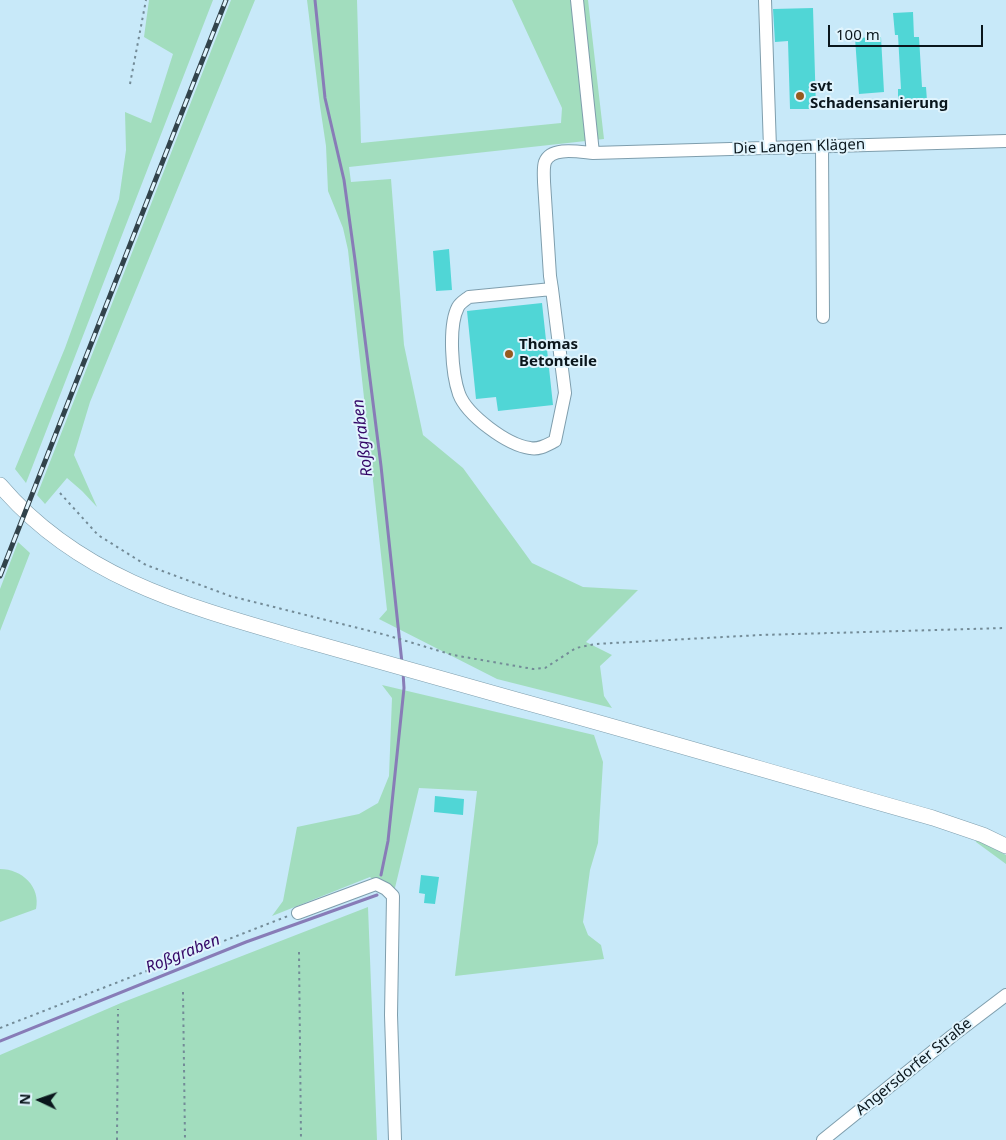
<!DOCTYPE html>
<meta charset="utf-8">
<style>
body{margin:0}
#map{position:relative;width:1006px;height:1140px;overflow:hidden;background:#c8e9f9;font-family:"Noto Sans",sans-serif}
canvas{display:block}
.north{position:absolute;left:15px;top:1075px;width:50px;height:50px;-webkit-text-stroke:4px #e0f4fd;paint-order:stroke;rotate:273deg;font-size:14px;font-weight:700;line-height:20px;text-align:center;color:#0a161c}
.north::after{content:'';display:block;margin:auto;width:18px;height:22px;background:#0a161c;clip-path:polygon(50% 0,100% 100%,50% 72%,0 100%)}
.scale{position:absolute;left:828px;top:25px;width:155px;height:22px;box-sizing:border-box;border:2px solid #0a161c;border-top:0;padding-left:6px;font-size:15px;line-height:18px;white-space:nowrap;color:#0a161c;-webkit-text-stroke:4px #e0f4fd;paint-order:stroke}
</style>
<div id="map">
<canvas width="1006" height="1140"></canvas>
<div class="north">N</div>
<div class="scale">100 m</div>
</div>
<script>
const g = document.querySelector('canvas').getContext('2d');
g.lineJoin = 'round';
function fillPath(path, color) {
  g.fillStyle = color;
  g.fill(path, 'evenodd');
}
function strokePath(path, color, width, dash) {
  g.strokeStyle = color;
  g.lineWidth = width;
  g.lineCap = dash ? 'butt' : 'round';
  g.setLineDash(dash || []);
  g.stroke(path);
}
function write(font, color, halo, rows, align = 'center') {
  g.font = font + ' "Noto Sans",sans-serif';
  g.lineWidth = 4;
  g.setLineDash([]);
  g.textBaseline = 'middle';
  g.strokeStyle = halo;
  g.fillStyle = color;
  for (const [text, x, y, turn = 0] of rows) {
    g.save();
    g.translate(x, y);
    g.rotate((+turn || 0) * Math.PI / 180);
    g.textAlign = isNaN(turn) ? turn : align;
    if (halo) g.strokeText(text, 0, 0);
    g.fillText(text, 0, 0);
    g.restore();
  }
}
fillPath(new Path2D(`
 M149 0H213L26 483 15 469 65 348 119 199 126 150 125 112 151 123 173 54 144 37Z
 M231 0H255L90 402 74 455 97 507 82 491 67 478 45 504 37 495Z
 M307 0H357L361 143 561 123 562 108 512 0H588L604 139 349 167 351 182 391 179 404 345 423 435 463 468 532 563 583 587 638 590 586 642 612 655 600 666 604 696 612 708 497 679 379 619 387 610 348 250 343 228 328 191 326 146 320 106Z
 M18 542 30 553 0 631V589Z
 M382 685 594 735 603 762 598 843 590 870 583 922 588 935 601 945 604 959 455 976 477 791 419 788 393 896 370 877 272 916 283 901 297 827 359 814 378 803 389 776 392 698Z
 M975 839 1006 855V864L976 842Z
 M0 869C22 869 41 887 36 909L0 922Z
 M368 907 377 1140H0V1055L121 1003Z`), '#a2ddbe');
strokePath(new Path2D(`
 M315 0 325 98 344 180 355 260 381 466 402 663
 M381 875 388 841 404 688 403 672
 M0 1041 246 942 377 895`), '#887cb7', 3);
fillPath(new Path2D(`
 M813 8 816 109H790L788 41 775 42 773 9Z
 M913 12 914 37H919L922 87H926L927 101 898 102V89H901L898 35H895L893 13Z
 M881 37 884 92 859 94 855 38Z
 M449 249 452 290 436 291 433 251Z
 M542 303 553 405 498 411 496 397 476 399 467 311Z
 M435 796 464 799 463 815 434 812Z
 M421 875 439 877 435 904 424 903 425 894 419 893Z`), '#50d6d6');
const minor = new Path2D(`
 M577 0 593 153
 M765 0 770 148
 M822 146 823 317
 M552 289 469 297C465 300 460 303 458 307 448 326 452 374 459 394 467 415 507 445 530 448 539 450 547 445 555 441L565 393 552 289 550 276 544 182C544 176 543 168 545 162 551 146 580 152 593 153L1006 141
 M298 913 376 884 386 889 393 896 391 1015 395 1140
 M823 1140 952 1036 1006 995`);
const major = new Path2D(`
 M0 485C80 579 190 607 304 640 375 660 446 680 517 700 656 738 794 779 933 818L983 835 1006 846`);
strokePath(minor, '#7f9ead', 14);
strokePath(major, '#7f9ead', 16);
strokePath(new Path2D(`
 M130 84 146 0
 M60 493 98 535 146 565 230 596 386 635 453 655 533 669 545 668 576 648 595 644 761 635 1006 628
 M299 952 301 1140
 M183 992 185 1140
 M0 1028 288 916
 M117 1140 118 1009`), '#738b97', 2, [2.5, 4]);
strokePath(minor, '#fff', 12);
strokePath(major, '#fff', 15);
const rail = new Path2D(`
 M0 576 226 0`);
strokePath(rail, '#32434b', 5);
strokePath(rail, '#e0f4fd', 3, [9]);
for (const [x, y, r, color] of [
 [800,96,5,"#975a1e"],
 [509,354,5,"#975a1e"]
]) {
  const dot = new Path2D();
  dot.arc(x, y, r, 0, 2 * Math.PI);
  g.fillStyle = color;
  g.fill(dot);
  strokePath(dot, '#e0f4fd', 2);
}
write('bold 15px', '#0a161c', '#e0f4fd', [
 ["svt",810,87],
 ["Schadensanierung",810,104],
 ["Thomas",519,345],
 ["Betonteile",519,362]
], 'left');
write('15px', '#0a161c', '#e0f4fd', [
 ["Die Langen Klägen",799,147,-2],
 ["Angersdorfer Straße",914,1067,-39]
]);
write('italic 16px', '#340767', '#e0f4fd', [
 ["Roßgraben",363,438,-97],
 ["Roßgraben",183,954,-22]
]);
</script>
